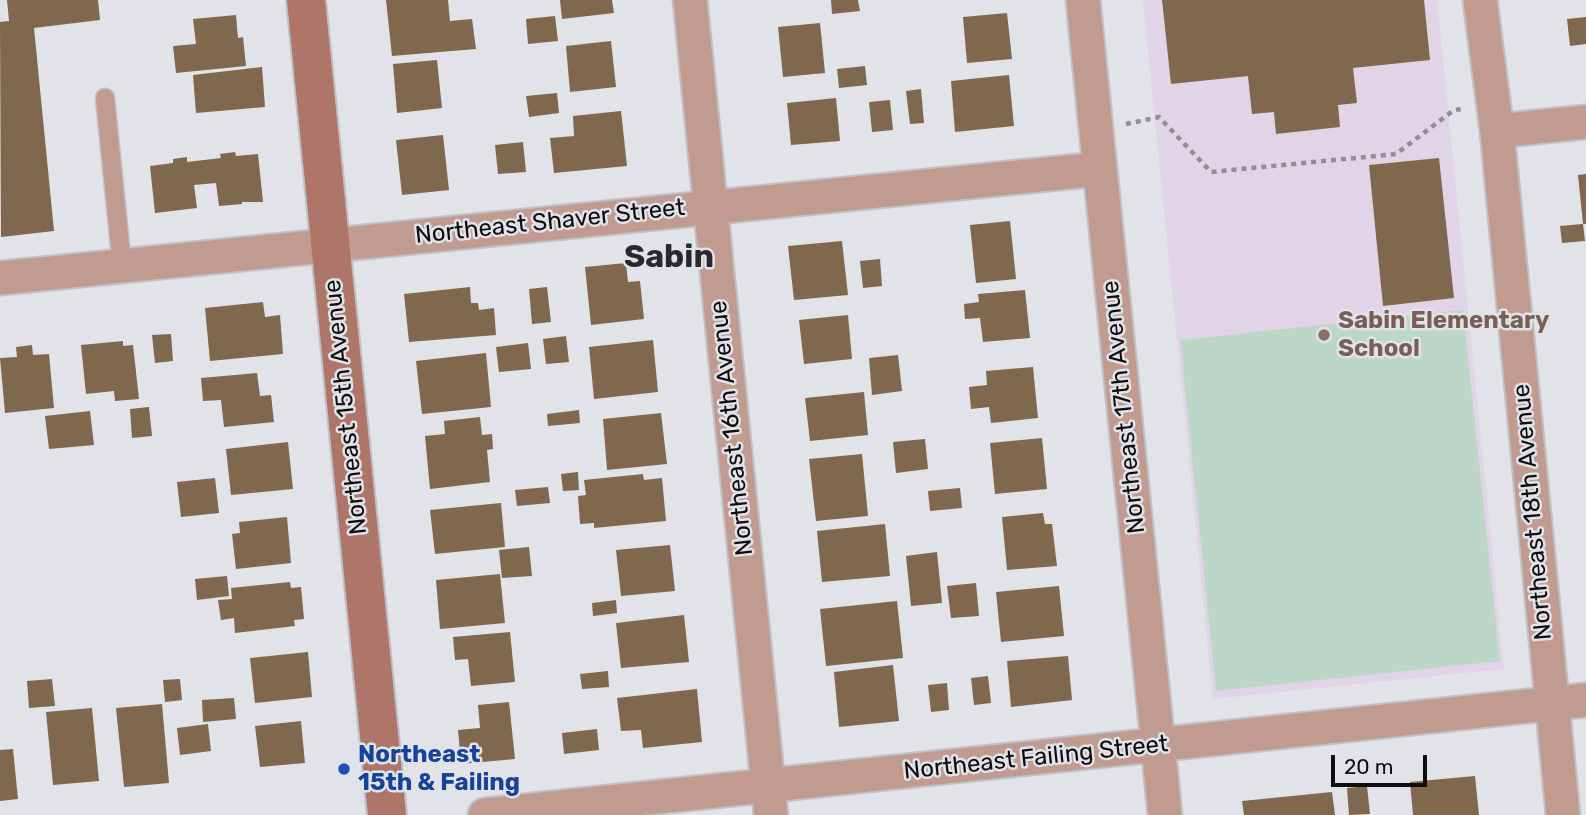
<!DOCTYPE html>
<style>
body{margin:0}
#map{position:relative;width:1586px;height:815px;overflow:hidden;background:#e2e2e9;font-family:Rubik,sans-serif}
canvas{display:block}
.scale{position:absolute;left:1331px;top:755px;width:96px;height:32px;box-sizing:border-box;border:4px solid #0d0d0f;border-top:0;padding-left:9px;font-size:21px;line-height:24px;white-space:nowrap;color:#0d0d0f;-webkit-text-stroke:5px #e2e2e9;paint-order:stroke}
</style>
<div id="map">
<canvas width="1586" height="815"></canvas>
<div class="scale">20 m</div>
</div>
<script>
const g = document.querySelector('canvas').getContext('2d');
g.lineJoin = 'round';
function fillPath(path, color) {
  g.fillStyle = color;
  g.fill(path, 'evenodd');
}
function strokePath(path, color, width, dash) {
  g.strokeStyle = color;
  g.lineWidth = width;
  g.lineCap = dash ? 'butt' : 'round';
  g.setLineDash(dash || []);
  g.stroke(path);
}
function write(font, color, halo, rows, align = 'center') {
  g.font = font + ' Rubik,sans-serif';
  g.lineWidth = 5;
  g.setLineDash([]);
  g.textBaseline = 'middle';
  g.strokeStyle = halo;
  g.fillStyle = color;
  for (const [text, x, y, turn = 0] of rows) {
    g.save();
    g.translate(x, y);
    g.rotate((+turn || 0) * Math.PI / 180);
    g.textAlign = isNaN(turn) ? turn : align;
    if (halo) g.strokeText(text, 0, 0);
    g.fillText(text, 0, 0);
    g.restore();
  }
}
fillPath(new Path2D(`
 M1143 0H1437L1504 669 1213 699Z`), '#e1d4e7');
fillPath(new Path2D(`
 M1463 310 1500 661 1216 691 1180 340Z`), '#bcd6c7');
fillPath(new Path2D(`
 M7 0H98L100 20 34 28 54 231 1 237 0 22 9 21Z
 M386 0H448L450 21 472 19 476 49 392 56Z
 M560 0H612L614 13 562 19Z
 M831 0H858L860 11 832 14Z
 M1162 0H1424L1430 60 1353 68 1357 103 1338 105 1340 127 1276 134 1274 112 1252 114 1248 76 1171 84Z
 M1007 13 1012 59 967 63 963 17Z
 M236 15 238 38 243 37 246 66 176 73 173 46 196 44 193 19Z
 M555 16 558 41 528 44 526 19Z
 M1586 17V44L1570 46 1567 19Z
 M820 23 825 73 783 77 778 27Z
 M611 41 616 87 570 92 566 46Z
 M437 60 442 108 397 113 393 64Z
 M865 66 867 85 839 88 837 69Z
 M262 67 265 107 196 113 193 75Z
 M1009 75 1014 126 955 132 951 81Z
 M921 89 924 123 910 124 906 91Z
 M557 93 559 113 529 117 526 96Z
 M836 98 840 141 791 145 787 103Z
 M890 100 893 130 872 132 869 102Z
 M621 111 627 166 554 173 550 138 574 136 573 116Z
 M443 135 449 190 402 195 396 140Z
 M523 142 526 172 498 174 495 145Z
 M235 152 236 156 258 154 263 202H242V204L219 206 216 183 194 185 197 208 155 213 150 166 173 163V159L187 157V162L221 158 220 154Z
 M1439 158 1454 298 1383 306 1369 165Z
 M1586 174V224H1583L1578 175Z
 M1010 221 1016 279 976 283 970 225Z
 M1583 224 1585 241 1562 243 1560 226Z
 M842 241 848 295 794 300 788 246Z
 M880 259 882 286 863 288 860 261Z
 M626 263 628 282 640 281 644 319 591 325 585 267Z
 M470 287 471 303H478L479 310 494 308 496 335 409 342 404 294Z
 M547 287 551 322 532 324 529 289Z
 M1025 290 1030 338 983 342 980 318 965 319 964 304 979 302 978 294Z
 M263 302 265 317 280 315 283 354 210 361 205 308Z
 M848 315 852 359 804 364 799 320Z
 M171 334 173 361 155 363 152 335Z
 M566 336 569 362 546 364 543 339Z
 M653 340 658 392 594 399 589 347Z
 M123 341V346L133 345 139 399 115 401 114 391 86 394 81 345Z
 M528 343 531 369 499 372 496 347Z
 M32 345 33 355 49 354 54 408 5 413 0 358 17 357 16 347Z
 M486 353 491 407 422 414 416 361Z
 M898 355 902 391 872 395 869 358Z
 M1033 367 1038 418 991 423 989 407 971 409 969 387 987 385 986 371Z
 M257 373 260 396 271 395 274 422 224 427 221 400 203 401 201 378Z
 M864 392 868 435 810 441 805 398Z
 M149 407 152 436 132 438 130 409Z
 M579 410 580 423 548 426 547 414Z
 M90 411 94 445 49 449 45 416Z
 M661 413 667 464 607 470 603 419Z
 M480 417 482 435 492 434 493 449 487 450 490 482 430 489 425 436 445 434 444 421Z
 M1042 438 1047 489 995 494 990 443Z
 M925 439 928 469 896 473 893 442Z
 M288 442 293 489 231 495 226 449Z
 M862 454 868 516 816 521 809 459Z
 M578 472 579 490 563 491 561 474Z
 M643 474 644 480 662 478 666 521 594 528V523L580 524 578 496 586 495 584 480Z
 M215 478 219 513 181 517 177 482Z
 M548 487 550 503 517 506 515 490Z
 M960 488 962 508 930 511 928 491Z
 M501 503 505 547 435 554 430 510Z
 M1043 513 1045 524H1052L1057 566 1007 570 1002 517Z
 M287 517 291 563 236 569 232 534 240 533 239 522Z
 M885 524 890 576 822 582 817 531Z
 M670 545 675 591 621 596 616 550Z
 M529 547 532 576 502 578 499 550Z
 M937 552 942 603 911 606 906 556Z
 M500 574 505 623 440 629 436 580Z
 M227 576 229 596 197 600 195 579Z
 M290 582 291 588 301 587 304 619 294 620 295 626 235 633 234 618 221 620 218 600 232 599 231 588Z
 M976 583 979 616 951 618 947 586Z
 M1059 586 1064 636 1001 642 996 592Z
 M616 600 617 613 593 616 592 603Z
 M897 601 903 658 826 666 820 609Z
 M684 615 689 662 621 668 616 623Z
 M510 632 515 682 471 686 468 659 455 660 453 637Z
 M308 652 312 697 255 703 250 658Z
 M1068 656 1072 700 1011 707 1007 661Z
 M893 665 899 721 839 727 834 672Z
 M608 671 609 687 582 689 580 674Z
 M988 676 991 703 974 705 971 678Z
 M52 679 55 706 29 708 27 681Z
 M180 679 182 700 165 702 163 680Z
 M947 683 949 710 931 712 928 685Z
 M697 689 702 742 643 748 641 730 621 731 617 698Z
 M234 698 236 719 203 722 202 700Z
 M509 702 515 759 461 764 458 730 480 728 478 705Z
 M162 704 169 783 124 787 116 708Z
 M92 708 99 781 53 785 46 712Z
 M301 721 305 763 260 767 255 726Z
 M208 724 211 751 180 755 177 728Z
 M597 729 599 750 564 754 562 733Z
 M13 749 18 799 0 801V750Z
 M1475 776 1479 815H1413L1410 782Z
 M1367 786 1370 814 1349 815 1347 788Z
 M1332 792 1335 815H1244L1242 801Z`), '#7f684e');
const lane = new Path2D(`
 M105 98 122 266`);
const street = new Path2D(`
 M690 0 771 815
 M1083 0 1165 815
 M1480 0 1497 131 1563 815
 M1497 131 1586 122
 M0 278C367 242 733 203 1099 169
 M485 815 1586 700`);
const secondary = new Path2D(`
 M306 0 387 815`);
strokePath(lane, '#c0c0c6', 21);
strokePath(street, '#c0c0c6', 37);
strokePath(secondary, '#c0c0c6', 42);
strokePath(new Path2D(`
 M1126 124 1159 117 1211 172 1396 154 1454 110 1462 109`), '#8e8e93', 4.5, [5, 5]);
strokePath(lane, '#c19a90', 18);
strokePath(street, '#c19a90', 33);
strokePath(secondary, '#ae7668', 38);
for (const [x, y, r, color] of [
 [1324,335,7,"#8d6e63"],
 [344,769,7,"#1a4fb4"]
]) {
  const dot = new Path2D();
  dot.arc(x, y, r, 0, 2 * Math.PI);
  g.fillStyle = color;
  g.fill(dot);
  strokePath(dot, '#e2e2e9', 2.5);
}
write('24px', '#0d0d0f', '#e2e2e9', [
 ["Northeast Shaver Street",550,222,-6],
 ["Northeast 15th Avenue",346,407,-96],
 ["Northeast 17th Avenue",1124,407,-96],
 ["Northeast 16th Avenue",732,428,-96],
 ["Northeast 18th Avenue",1533,512,-95],
 ["Northeast Failing Street",1036,758,-6]
]);
write('bold 24px', '#785e54', '#e2e2e9', [
 ["Sabin Elementary",1338,321],
 ["School",1338,349]
], 'left');
write('bold 24px', '#164399', '#e2e2e9', [
 ["Northeast",358,755],
 ["15th & Failing",358,783]
], 'left');
write('bold 32px', '#28282d', '#e2e2e9', [
 ["Sabin",669,258]
]);
</script>
